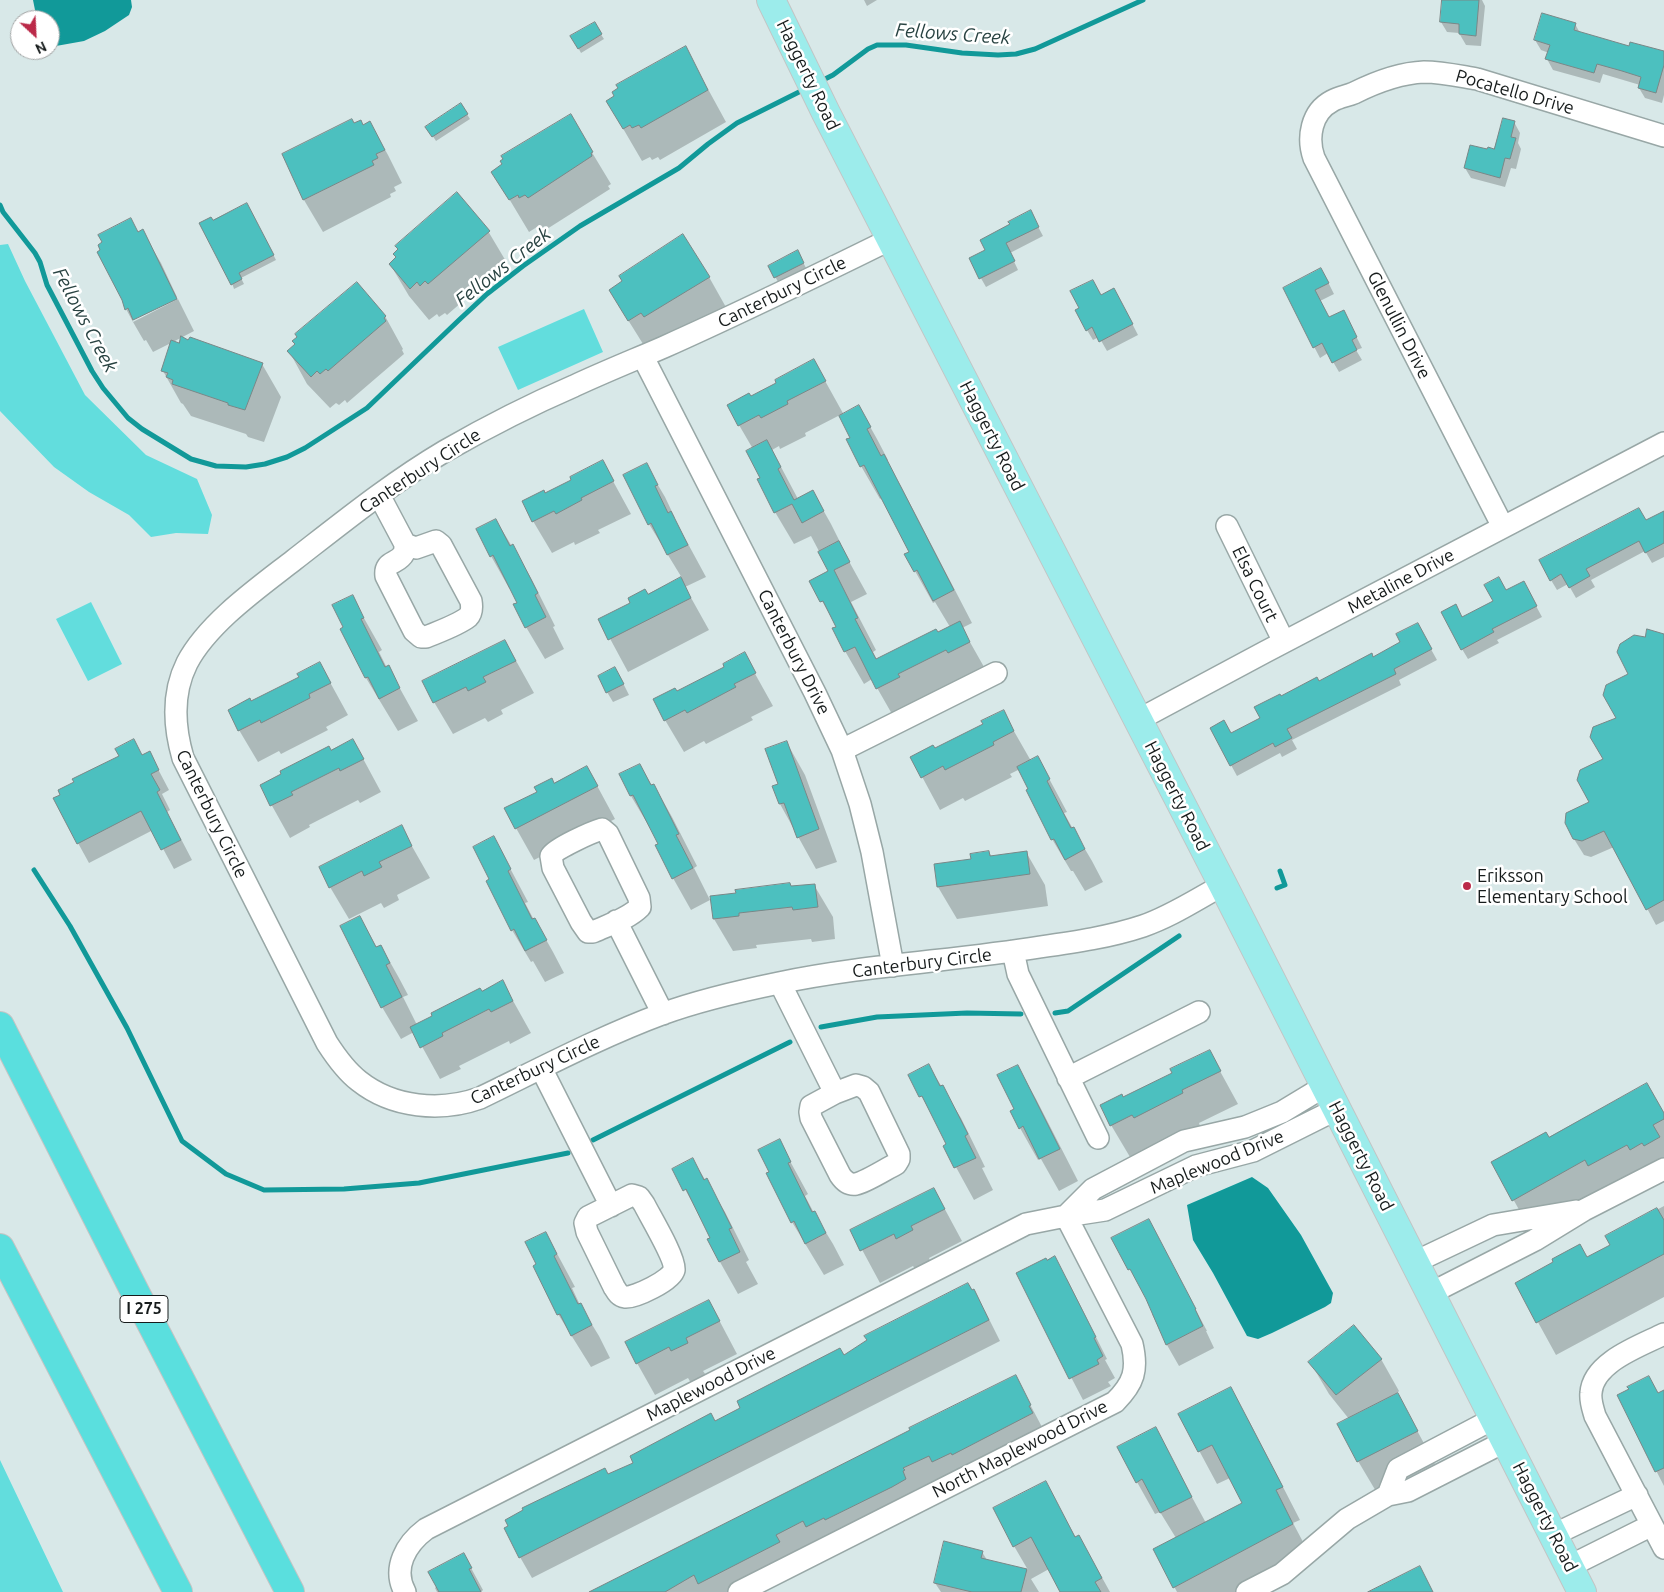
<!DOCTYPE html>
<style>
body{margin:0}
#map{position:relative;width:1664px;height:1592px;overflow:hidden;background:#d8e8e8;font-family:Ubuntu,sans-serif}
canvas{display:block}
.north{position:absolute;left:10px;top:10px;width:50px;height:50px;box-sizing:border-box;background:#fff;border:1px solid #a2a4a4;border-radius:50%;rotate:155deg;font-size:14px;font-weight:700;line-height:20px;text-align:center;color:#171c1c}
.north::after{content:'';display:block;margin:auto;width:18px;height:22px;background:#bb2a49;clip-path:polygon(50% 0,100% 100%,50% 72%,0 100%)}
</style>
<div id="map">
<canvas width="1664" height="1592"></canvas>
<div class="north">N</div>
</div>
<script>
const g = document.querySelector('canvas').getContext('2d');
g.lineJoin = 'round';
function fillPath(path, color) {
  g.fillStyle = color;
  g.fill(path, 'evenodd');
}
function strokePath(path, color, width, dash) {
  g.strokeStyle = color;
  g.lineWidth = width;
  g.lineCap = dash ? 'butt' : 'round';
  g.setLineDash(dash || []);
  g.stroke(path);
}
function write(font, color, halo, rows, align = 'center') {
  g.font = font + ' Ubuntu,sans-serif';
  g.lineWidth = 5;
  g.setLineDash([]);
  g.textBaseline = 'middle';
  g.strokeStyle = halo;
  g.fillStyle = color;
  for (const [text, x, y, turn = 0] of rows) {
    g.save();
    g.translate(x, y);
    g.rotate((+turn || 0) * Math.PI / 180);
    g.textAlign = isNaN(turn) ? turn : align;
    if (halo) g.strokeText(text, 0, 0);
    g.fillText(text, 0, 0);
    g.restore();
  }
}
fillPath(new Path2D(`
 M8 244 25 281 85 395 146 455 197 479 212 515 208 534 176 533 151 537 129 515 89 492 54 467 0 411V245Z
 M584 309 603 352 518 390 498 347Z
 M91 602 122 664 88 681 56 619Z
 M0 1460 63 1592H0Z`), '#62dddd');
fillPath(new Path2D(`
 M33 0H131L132 7 129 15 105 31 84 41 56 46 50 45V20H37Z
 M1252 1177 1268 1188 1301 1235 1333 1293 1331 1303 1325 1307 1272 1333 1258 1339 1247 1336 1213 1273 1193 1240 1187 1205Z`), '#199');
fillPath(new Path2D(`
 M864 0H877L867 6Z
 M1443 0H1482L1485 6 1481 46 1466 45 1459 33 1447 32 1441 22Z
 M594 24 604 39 581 53 572 36Z
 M1575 24 1580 33 1630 47 1664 53V95L1662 103 1645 98 1639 88 1640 85 1603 74 1600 83 1553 70 1547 59 1549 53 1541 50 1535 40Z
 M685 47 726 122 660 160 658 157 652 160 650 157 642 161 607 101Z
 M461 105 470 119 436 141 427 127Z
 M570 116 611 184 608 186 610 189 547 229 545 226 539 230 537 227 529 232 493 172Z
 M1514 122 1520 133 1518 143 1521 149 1516 169 1511 168 1505 187 1471 178 1465 168 1488 150H1495Z
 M370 123 388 155 402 183 394 187 396 191 390 194 391 197 323 232 304 200 283 154 354 124 363 126Z
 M250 209 276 260 241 278 244 284 234 289 212 221Z
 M1035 221 1043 236 1010 253 1018 270 986 287 970 259Z
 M142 231 161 263 177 297 133 319V322L126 309 123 300 139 233Z
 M488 231 507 263 447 315 445 313 439 317 437 314 429 320 409 296 390 264 397 258 394 254 398 250 396 247Z
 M800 256 806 268 778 282 770 266Z
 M709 277 727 309 648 352 610 291Z
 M1327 280 1334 294 1320 301 1329 319 1349 322 1362 348 1356 350 1362 360 1339 372 1328 353 1320 358 1284 289Z
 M1101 297 1120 300 1138 335 1107 351 1099 337 1093 340 1087 330Z
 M178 299 194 331 173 342 262 364 281 397 264 442 248 437 246 434 191 416 183 404 181 403 163 371 171 343 153 352 146 340 144 341 133 322Z
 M385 316 403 349 402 350 404 354 347 403 345 400 339 405 336 403 330 408 307 384 289 351 296 345Z
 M814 361 844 415 859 407 877 439 888 460 886 461 902 488 972 623 962 628 988 674 896 721 872 679 864 684 845 651 837 628 811 581 830 572 811 536 794 544 775 512 762 478 753 449 739 425 750 398 778 383ZM840 415 851 438 848 440 861 466 880 499 882 498 910 552 915 571 933 603 935 602 950 627 877 660 873 652 876 650 851 602 867 594 840 545 841 544 831 524 813 492 798 499 772 450 779 446 780 449 806 436 805 433Z
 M602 461 631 514 598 530 600 533 575 545 574 542 552 553 533 521 545 494 573 480Z
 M646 465 665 497 675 518H674L706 577 685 587 709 630 628 672 600 620 682 578 649 524Z
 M1664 512V557L1652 563 1645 551 1591 580 1595 587 1576 598 1568 584 1557 590 1551 580Z
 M496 520 531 578 555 626 553 627 564 649 545 659 526 627 518 604 510 588H509L491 556Z
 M1506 592 1529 593 1542 617 1497 640 1499 643 1468 659 1462 649V618L1494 601Z
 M352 597 382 650 379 652 387 668 388 667 418 721 398 731 366 678 342 630 345 628Z
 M1417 624 1437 660 1399 680 1401 685 1292 740 1297 749 1282 757 1280 753 1237 776 1231 765V735L1261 718 1281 697 1319 683 1373 658 1402 642Z
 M1664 635V921L1656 925 1614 847 1591 857 1584 855 1574 839 1591 803 1630 675 1646 639Z
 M505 641 534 693 501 710 503 714 488 722 485 718 453 734 434 702Z
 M744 654 773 706 751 717 753 720 706 744 704 741 684 752 665 720 726 667Z
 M320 664 348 715 326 727 328 730 281 754 279 751 258 762 239 730 251 703 301 677Z
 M621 679 629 695 613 702 607 692Z
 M1003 712 1031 761 1038 758 1067 812 1064 813 1073 829 1092 861 1103 882 1085 891 1073 871H1071L1052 839 1020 769 1010 774 1012 777 965 801 963 798 940 810 912 758 935 750 985 724Z
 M353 740 381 792 360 803 358 800 309 825 310 827 290 838 261 786Z
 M787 743 805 775 837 862 816 869 780 804 774 786 779 784Z
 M149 752 169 790 162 794 170 810 167 812 192 860 174 869 153 830 89 863 78 843 142 756Z
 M640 765 652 786 654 785 672 817 697 866 694 868 710 900 691 910 673 878 660 845 651 827 650 828 631 796 621 775Z
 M587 767 615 819 534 860 516 828 554 784Z
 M401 827 430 878 397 895 399 900 384 908 381 903 349 919 330 887Z
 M494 838 528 902 525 903 534 920H535L553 952 564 973 545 982 533 961 531 962 512 930 488 881 491 880Z
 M989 852 992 857 1026 852 1045 885 1048 906 957 919 938 887 972 860Z
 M814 885 833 917 835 939 812 942 811 939 756 945 757 948 733 951 714 919 712 897Z
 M360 917 377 948 381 946 399 978 408 995 403 997 417 1025 502 981 531 1033 510 1044 509 1041 459 1066 461 1069 440 1079 414 1032 401 1039 382 1007Z
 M1209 1051 1238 1104 1199 1123 1200 1126 1153 1149 1152 1146 1130 1157 1111 1125 1123 1098 1174 1073Z
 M929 1066 961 1118 985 1167 982 1168 993 1190 974 1200 945 1147 948 1145 910 1075Z
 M1018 1067 1036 1099 1078 1181 1059 1191 1041 1159 1038 1160 1020 1128Z
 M1664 1115V1177L1532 1233 1493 1163 1549 1139Z
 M779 1141 808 1194 805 1196 814 1213 833 1244 844 1265 824 1275 792 1222 771 1172Z
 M693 1160 725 1212 749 1260 746 1262 758 1284 738 1294 720 1262 712 1239 674 1169Z
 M934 1189 962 1241 929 1258 931 1263 916 1270 913 1266 880 1283 852 1231Z
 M1664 1206V1297L1556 1355 1517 1284 1555 1262 1587 1259 1612 1245 1607 1236Z
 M1149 1221 1207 1331H1206L1214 1348 1179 1366 1167 1345 1152 1314 1154 1313 1143 1291 1113 1239Z
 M546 1233 575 1287 572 1288 580 1305 599 1336 610 1358 591 1367 558 1314 537 1264Z
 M1017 1274 1067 1279 1107 1359 1105 1360 1115 1378 1108 1382 1111 1386 1083 1400Z
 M709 1301 737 1354 703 1371 706 1375 691 1383 688 1378 655 1395 637 1363Z
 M985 1311 1000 1341 532 1578 520 1557 608 1476 844 1357Z
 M1381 1359 1399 1391 1397 1393 1435 1464 1377 1493 1358 1461 1349 1419 1329 1394 1310 1362Z
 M1015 1376 1042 1427 1040 1428 1044 1435 946 1483 942 1477 915 1490 916 1492 736 1592H592L912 1430Z
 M1231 1389 1249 1421 1300 1520 1293 1523 1311 1557 1244 1592H1177L1155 1549 1176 1538 1160 1512 1155 1514 1137 1482 1155 1429 1206 1523 1243 1504 1230 1478 1217 1484 1180 1415Z
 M1659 1394 1664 1395V1486L1618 1396Z
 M1046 1483 1076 1538 1079 1536 1110 1592H1061L1049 1569 1031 1579 1039 1592H941L935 1583 982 1552 987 1560 1028 1570 1014 1546Z
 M464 1555 483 1590 481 1592H437L435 1588Z`), '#0003');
strokePath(new Path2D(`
 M819 82 833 75 868 49 877 45H906L962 53 998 55 1016 54 1035 49 1143 0
 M0 205 3 212 35 253 40 262 47 285 92 371 103 388 128 418 142 429 191 459 216 466 246 467 265 464 287 457 305 448 367 408 459 320 487 294 523 266 580 226 679 168 708 144 737 123 805 89
 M34 870 70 926 127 1028 182 1141 226 1174 264 1190 344 1189 419 1183 568 1153
 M1277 888 1285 885 1280 871
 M1055 1013 1068 1011 1179 936
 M821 1027 877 1017 967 1013 1021 1014
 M593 1140 790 1042`), '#199', 5);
const building = new Path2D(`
 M1442 0H1479L1476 36 1459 34V24L1440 22Z
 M1542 13 1576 23 1574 30 1629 46 1630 42 1664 51V65L1656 93 1638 88 1641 77 1622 71 1597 64 1594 73 1545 59 1550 45 1534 40Z
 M595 22 602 34 578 49 570 36Z
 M686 46 708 90 641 128 639 125 632 128 630 125 623 129 606 101 614 96 612 92 618 88 616 85Z
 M461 103 468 114 432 137 425 127Z
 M571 114 593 152 591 153 592 156 528 198 525 195 519 198 518 195 509 200 491 172 502 164 500 161 503 159 501 156Z
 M1503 118 1515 121 1511 137 1516 138 1510 159 1505 158 1500 178 1464 168 1470 145 1487 149 1488 147 1494 149Z
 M352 119 354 123 361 120 363 125 370 121 385 150 376 154 378 158 372 161 374 165 303 200 282 154Z
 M457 192 490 231 428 284 425 281 420 286 417 282 410 289 389 264 396 257 393 254 398 249 395 246Z
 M247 203 274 255 239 273 242 279 231 285 199 223 211 217 213 220Z
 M1031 210 1039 227 1006 243 1015 261 979 279 969 258 985 250 980 240 1010 224 1008 222Z
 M131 218 138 232 143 229 177 299 133 320 128 308 125 310 122 300 97 252 100 250 98 245 102 242 98 235Z
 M683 234 710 277 644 317 641 313 628 321 609 290 622 281 619 276Z
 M798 250 804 263 774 278 768 266Z
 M1321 268 1329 283 1315 290 1329 317 1344 310 1357 337 1352 340 1357 350 1332 363 1322 343 1313 348 1283 288Z
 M1093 280 1101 295 1114 288 1133 324 1099 342 1092 327 1086 331 1075 310 1079 308 1070 291Z
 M357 282 386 316 384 318 386 321 328 371 326 369 320 374 317 371 311 377 287 351 295 344 292 341 297 337 295 334Z
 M181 336 188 340 190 337 263 363 245 410 228 405V403L172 384 173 380 166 377 168 373 161 371 171 340 179 343Z
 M814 359 826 381 787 401 788 404 761 418 759 415 738 426 727 405 749 393 751 396 776 383 775 380Z
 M859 405 871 427 867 429 881 456 884 454 954 590 933 601 917 570 914 572 904 554 909 552 864 465 860 467 846 439 850 438 839 416Z
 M767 440 781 467 778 469 794 500 813 490 824 511 802 523 792 504 774 513 757 479 760 478 746 451Z
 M603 460 614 481 581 498 582 500 556 514 554 511 532 522 522 501 544 490 545 493 571 480 570 477Z
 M647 463 658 485 655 486 668 513 671 511 688 545 667 555 651 523 648 525 623 475Z
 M1639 508 1646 520 1664 511V543L1645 553 1639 541 1586 569 1590 576 1569 588 1561 574 1550 581 1539 560Z
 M496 519 510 546 513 544 538 593 535 595 546 617 525 628 513 604 517 603 493 555 490 557 476 529Z
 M839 541 850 562 834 570 858 618 855 619 876 659 936 629 938 632 960 621 970 642 948 653 946 650 898 674 900 677 876 689 855 647 844 652 832 628 836 627 823 601 820 602 809 581 828 571 818 552Z
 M681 577 691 598 608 640 598 619 630 603 628 598 645 589 648 594Z
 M1499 577 1506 590 1524 581 1537 606 1492 629 1494 632 1461 650 1441 612 1456 604 1462 617 1493 601 1484 585Z
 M353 595 364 618 361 619 385 667 389 665 400 688 379 699 368 677 365 678 340 629 343 627 332 605Z
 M1418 623 1432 649 1394 669 1396 674 1287 729 1292 738 1275 747 1273 743 1230 766 1210 728 1224 720 1231 733 1260 718 1254 707 1280 694 1281 696 1317 677 1319 681 1372 653 1373 657 1400 642 1396 634Z
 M1647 629 1664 634V900L1646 910 1604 831 1582 841 1573 839 1565 823 1566 813 1589 802 1577 780 1580 770 1603 759 1590 737 1593 727 1616 718 1603 695 1606 685 1628 674 1617 652 1620 644 1634 635 1645 637Z
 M505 640 516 661 483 677 486 682 468 691 466 687 433 703 422 681Z
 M745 652 756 673 734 684 736 687 687 713 685 710 664 721 653 699 675 688 677 691 724 667 723 664Z
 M320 662 331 683 309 694 310 698 261 723 260 720 238 731 228 710 250 698 251 701 299 677 297 674Z
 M615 667 624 684 606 693 598 676Z
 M1004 710 1014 731 993 742 994 745 945 770 943 766 921 778 910 757 933 745 935 748 983 724 981 721Z
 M134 739 142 755 150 751 159 770 151 774 160 790 157 792 181 840 161 850 141 811 77 844 53 798 60 795 58 790 74 782 72 779 119 756 115 749Z
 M353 739 364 759 340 771 339 768 291 792 293 795 270 806 260 785 281 774 280 771 329 746 331 750Z
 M787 741 819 829 797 838 784 803 779 804 772 786 778 784 765 749Z
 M1038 756 1050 779 1047 781 1071 828 1074 827 1085 849 1065 860 1054 839 1051 840 1026 790 1028 789 1017 767Z
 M640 764 651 785 654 784 679 834 676 835 693 868 672 879 655 845 658 844 633 795 630 796 619 774Z
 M587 766 598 786 515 829 504 808 537 792 534 787 552 778 554 783Z
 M402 825 412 846 379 862 382 867 364 876 362 871 329 888 319 867Z
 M494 836 511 869 508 871 532 919 535 918 547 940 525 951 514 929 511 931 486 881 489 879 473 847Z
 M989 851 990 856 1027 851 1030 874 937 887 934 864 971 859 970 854Z
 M790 883 791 886 815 884 818 907 793 910 792 907 739 913V916L713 919 710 896 736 893 735 890Z
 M360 916 376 947 381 945 390 963 386 965 402 997 381 1008 340 926Z
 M503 980 513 1001 491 1012 489 1009 442 1033 443 1036 420 1048 410 1027 432 1016 431 1013 480 988 482 991Z
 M1210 1050 1221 1071 1182 1090 1183 1093 1134 1118 1132 1115 1110 1126 1100 1105 1122 1094 1123 1097 1172 1073 1170 1069Z
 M929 1064 940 1086 943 1085 968 1134 965 1136 976 1158 954 1168 943 1146 946 1144 922 1096 919 1097 908 1075Z
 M1018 1065 1060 1149 1039 1159 1023 1126 1019 1129 1010 1111 1014 1109 997 1075Z
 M1647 1083 1664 1113V1119L1653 1125 1660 1137 1644 1146 1642 1143 1630 1150 1627 1145 1588 1166 1585 1160 1512 1201 1491 1162 1546 1132 1549 1137Z
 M780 1139 791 1162 788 1163 812 1212 815 1211 826 1233 805 1244 794 1221 791 1223 766 1173 769 1172 758 1150Z
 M693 1158 704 1180 707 1178 732 1228 729 1229 740 1252 719 1262 707 1239 710 1238 686 1189 683 1191 672 1169Z
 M934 1188 945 1209 911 1226 913 1230 896 1239 894 1234 860 1251 850 1230Z
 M1657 1208 1664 1220V1254L1536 1323 1515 1283 1553 1262 1552 1259 1580 1244 1587 1257 1610 1245 1605 1236Z
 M1149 1219 1196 1309H1195L1203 1326 1166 1345 1146 1299 1130 1269 1128 1270 1111 1238Z
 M546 1232 557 1254 554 1256 578 1304 581 1303 592 1325 571 1336 560 1314 557 1315 533 1266 536 1264 525 1242Z
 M1055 1256 1096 1337 1094 1338 1103 1356 1097 1360 1099 1364 1069 1379 1016 1273 1046 1258 1047 1260Z
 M968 1283 972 1290 974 1289 989 1320 519 1558 504 1528 508 1526 505 1520 523 1510 522 1508 605 1468 608 1474 633 1463 630 1456 711 1413 715 1421 740 1408 737 1401 840 1348 844 1355 867 1340 864 1336Z
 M709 1300 720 1321 686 1338 688 1343 671 1351 669 1347 636 1364 625 1342Z
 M1354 1325 1382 1359 1336 1395 1308 1362Z
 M1016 1375 1031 1405 1029 1406 1033 1413 952 1455 951 1453 932 1462 929 1456 903 1468 905 1470 903 1471 906 1479 892 1487 825 1520 824 1518 806 1527 803 1521 776 1535 780 1542 698 1584 694 1575 665 1592H589L910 1430 909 1428Z
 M1649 1376 1658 1393 1664 1390V1468L1655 1472 1617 1395 1629 1389 1627 1387Z
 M1231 1387 1283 1487 1276 1490 1293 1524 1173 1588 1153 1549 1242 1503 1212 1445 1198 1452 1178 1414Z
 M1398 1393 1418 1431 1357 1462 1337 1424Z
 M1156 1427 1192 1497 1160 1513 1142 1479 1136 1483 1117 1447Z
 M1046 1481 1075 1537 1079 1535 1102 1578 1095 1582 1101 1592H1060L1031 1537 1013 1547 993 1508Z
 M944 1541 983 1551 981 1558 1027 1569 1021 1592H972L934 1583Z
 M464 1553 472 1568 469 1569 481 1592H439L428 1572Z
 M1420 1566 1433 1592H1368Z`);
fillPath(building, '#4cc0bf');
strokePath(building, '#798787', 1);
const minor = new Path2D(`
 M891 239C816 276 740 313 664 347 634 360 604 372 574 386 530 405 487 427 445 451 391 483 343 522 294 560 258 588 208 623 187 663 172 693 174 727 183 758L327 1043C336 1057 346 1071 359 1081 393 1108 441 1112 480 1098 540 1069 600 1037 662 1014 700 1000 740 991 779 983 865 965 953 961 1040 947 1075 942 1110 937 1143 926 1172 916 1197 899 1223 885
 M643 357 815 693 842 750 860 804 872 852 893 966
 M379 495 405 544
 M1227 526 1284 642
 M1503 527 1314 158C1307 138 1311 112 1332 101 1339 97 1347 96 1354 93 1376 82 1399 73 1424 72 1442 72 1459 76 1477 79L1664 136
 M436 541 441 545 471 601C472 607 472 613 468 617 458 625 438 632 426 637H421L414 631 386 576C384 560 398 565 404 553 405 551 405 547 405 544L416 548Z
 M1138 720 1265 652 1664 443
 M842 750 996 673
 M602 829 608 834 639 898 640 907C628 919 608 925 593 932H588L581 922 553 868 551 856C556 848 592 832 602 829Z
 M616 921 663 1014
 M1013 951 1018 974 1098 1138
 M780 983 835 1093
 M541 1068 611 1206
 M1068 1078 1199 1012
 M856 1085 863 1087 869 1092 899 1154V1159L896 1164C886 1169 866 1182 856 1184 849 1185 844 1181 840 1175L811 1118 810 1112 811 1106 835 1093Z
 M632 1195 639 1197 644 1204C650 1216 676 1259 674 1270 672 1280 635 1298 625 1297 619 1296 617 1292 614 1287L587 1232 585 1223 588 1217Z
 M1066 1216 1093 1189 1184 1141 1245 1127 1282 1112 1325 1086
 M1415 1262 1493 1225 1576 1211
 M1431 1293 1535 1240 1584 1210 1664 1169
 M1664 1334C1640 1346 1593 1362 1591 1393 1590 1401 1593 1409 1595 1416L1664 1548
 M1388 1495 1398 1469 1495 1418
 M1553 1535 1637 1495
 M1570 1566 1652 1525
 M405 1592C392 1568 406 1544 426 1529L1026 1224 1066 1216 1105 1210 1196 1166 1253 1151 1337 1109
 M739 1592 1115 1402C1134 1383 1138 1370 1132 1344L1066 1216
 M1247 1592 1282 1574 1347 1519 1388 1495 1408 1491 1506 1441`);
const major = new Path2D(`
 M771 0 826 113 1223 885 1582 1592`);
const highway = new Path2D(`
 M0 1026 135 1292 290 1592
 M0 1248 178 1592`);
strokePath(minor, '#98a7a6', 24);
strokePath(major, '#c3c4c4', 30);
strokePath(highway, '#c3c4c4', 30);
strokePath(minor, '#fff', 21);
strokePath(major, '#9ceceb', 28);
strokePath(highway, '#5adfde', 28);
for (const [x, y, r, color] of [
 [1467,886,5,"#bb2a49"]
]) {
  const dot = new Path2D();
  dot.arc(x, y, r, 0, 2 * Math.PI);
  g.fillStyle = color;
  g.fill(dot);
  strokePath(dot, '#fff', 2);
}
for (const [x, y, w] of [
 [144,1309,48]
]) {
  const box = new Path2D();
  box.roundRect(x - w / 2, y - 13.5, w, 27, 4);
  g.fillStyle = '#fff';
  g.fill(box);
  strokePath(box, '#171c1c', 1);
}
write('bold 16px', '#171c1c', null, [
 ["I 275",144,1309]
]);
write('18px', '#171c1c', '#fff', [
 ["Haggerty Road",808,75,64],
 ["Pocatello Drive",1515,92,16],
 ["Canterbury Circle",782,292,-26],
 ["Glenullin Drive",1399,325,63],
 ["Haggerty Road",992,436,63],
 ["Canterbury Circle",420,471,-33],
 ["Metaline Drive",1401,581,-28],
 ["Elsa Court",1255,584,64],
 ["Canterbury Drive",794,652,63],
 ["Haggerty Road",1177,796,63],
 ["Canterbury Circle",212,814,64],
 ["Canterbury Circle",922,963,-7],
 ["Canterbury Circle",535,1070,-25],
 ["Haggerty Road",1361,1156,63],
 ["Maplewood Drive",1217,1162,-22],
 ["Maplewood Drive",711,1384,-27],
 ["North Maplewood Drive",1020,1449,-27],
 ["Haggerty Road",1545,1517,63]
]);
write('18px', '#171c1c', '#fff', [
 ["Eriksson",1477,876],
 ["Elementary School",1477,897]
], 'left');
write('italic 19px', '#294342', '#fff', [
 ["Fellows Creek",953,34,4],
 ["Fellows Creek",503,267,-38],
 ["Fellows Creek",85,320,62]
]);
</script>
